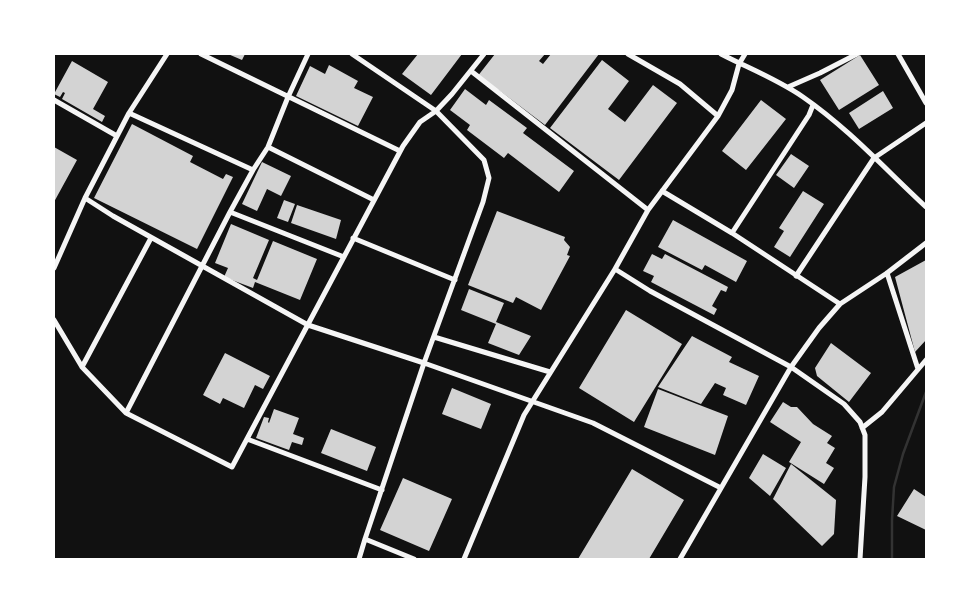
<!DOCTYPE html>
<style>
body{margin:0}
#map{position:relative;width:980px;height:613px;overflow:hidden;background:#111;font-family:Overpass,sans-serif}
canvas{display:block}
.frame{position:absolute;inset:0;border:55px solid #fff;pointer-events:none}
</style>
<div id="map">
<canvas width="980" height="613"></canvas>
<div class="frame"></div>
</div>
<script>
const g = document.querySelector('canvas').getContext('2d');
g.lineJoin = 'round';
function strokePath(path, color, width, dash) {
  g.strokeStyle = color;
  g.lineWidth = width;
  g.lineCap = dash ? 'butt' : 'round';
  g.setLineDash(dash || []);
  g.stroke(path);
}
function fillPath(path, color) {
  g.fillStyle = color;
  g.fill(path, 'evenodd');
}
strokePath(new Path2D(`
 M892 559V520L894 487 903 454 926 392`), '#333', 2.5);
fillPath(new Path2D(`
 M228 54H245L242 60Z
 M418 54H462L431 95 402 74Z
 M495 54H545L539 61 543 64 551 54H599L545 125 500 91 477 77Z
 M860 55 879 85 839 110 820 80Z
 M602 60 629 81 608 109 625 122 653 85 677 103 619 180 550 128Z
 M72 61 108 82 93 109 105 116 102 122 62 99 65 93 63 92 60 97 54 94Z
 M329 65 358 81 354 88 373 97 358 126 296 96 310 66 325 74Z
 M465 89 486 105 489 100 527 128 523 133 574 171 559 192 508 153 504 158 467 130 470 125 450 110Z
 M883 91 893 108 859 129 849 113Z
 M761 100 786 119 746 170 722 151Z
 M132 124 193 156 190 162 223 179 226 174 233 177 197 249 94 198Z
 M54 147 77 160 54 202Z
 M791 154 809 166 794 188 776 175Z
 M262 162 291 176 281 196 267 189 257 211 242 204Z
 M803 191 824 204 790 257 774 247 784 231 779 228Z
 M284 200 295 204 288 222 277 218Z
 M297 205 341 220 336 239 291 223Z
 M497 211 565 237 564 240 570 247 567 255 570 256 541 310 516 297 513 303 468 285Z
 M673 220 747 261 736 282 705 265 702 270 658 247Z
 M231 224 269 240 253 278 257 280 273 241 317 259 300 300 255 282 253 288 224 277 228 268 215 263Z
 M652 254 662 259 665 254 728 287 726 292 721 290 712 306 717 309 714 315 651 282 654 276 643 271Z
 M926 260V340L915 352 895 277Z
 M469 289 504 303 496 322 531 336 519 355 488 343 496 324 461 310Z
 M626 310 682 344 634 422 579 388Z
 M692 336 732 357 729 362 759 376 746 405 723 395 726 388 715 383 701 404 658 387Z
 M831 343 871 373 849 402 817 376 815 368Z
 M225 353 270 376 263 389 255 385 244 408 223 398 220 404 203 395Z
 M452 388 491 404 481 429 442 414Z
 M658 389 728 416 715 455 644 427Z
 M783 402 791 407H797L813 424 832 436 827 443 835 448 826 463 834 468 824 484 789 462 801 442 770 422Z
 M274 409 299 418 293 434 304 438 302 445 292 442 289 450 256 438 264 417 269 418 268 422 269 423Z
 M331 429 376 447 367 471 321 453Z
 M763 454 786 468 770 496 749 478Z
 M791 464 836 500 834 534 822 546 773 499Z
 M632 469 684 500 649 559H578Z
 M403 478 452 499 429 551 380 530Z
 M914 489 926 497V530L897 516Z`), '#d3d3d3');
strokePath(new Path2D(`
 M167 54 129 113 85 198 113 216 308 325 424 363 593 423 721 488
 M201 54 400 151
 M352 54 436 111 484 160 489 178 483 202 424 363 365 539 414 559
 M628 54 680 84 718 116
 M721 54C748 68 777 79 803 97 848 128 886 170 926 207
 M745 54 739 64 732 90 718 116 648 210 615 269 650 291 791 367 844 404 860 422 865 435V477L860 559
 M898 54 926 103
 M471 71 648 210
 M788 87 820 73 857 54
 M54 100 117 136
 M129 113 253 170
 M268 147 374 200
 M662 191 732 233 840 304
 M230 212 344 257
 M732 233 809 115 813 105
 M353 238 455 280
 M54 268 85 198
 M887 273 918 369
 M796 276 874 158 926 123
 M54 320 82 367 126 413 232 467 403 146 420 122 436 111 452 94 484 54
 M434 337 550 372
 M82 367 151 238
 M126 413 230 212 253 170 268 147 288 97 308 54
 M862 428 882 412 926 360
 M247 439 382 490
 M359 559 365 539
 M464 559 524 415 615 269
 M680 559 791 367 819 328 840 304 887 273 926 243`), '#f5f5f5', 5);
</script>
